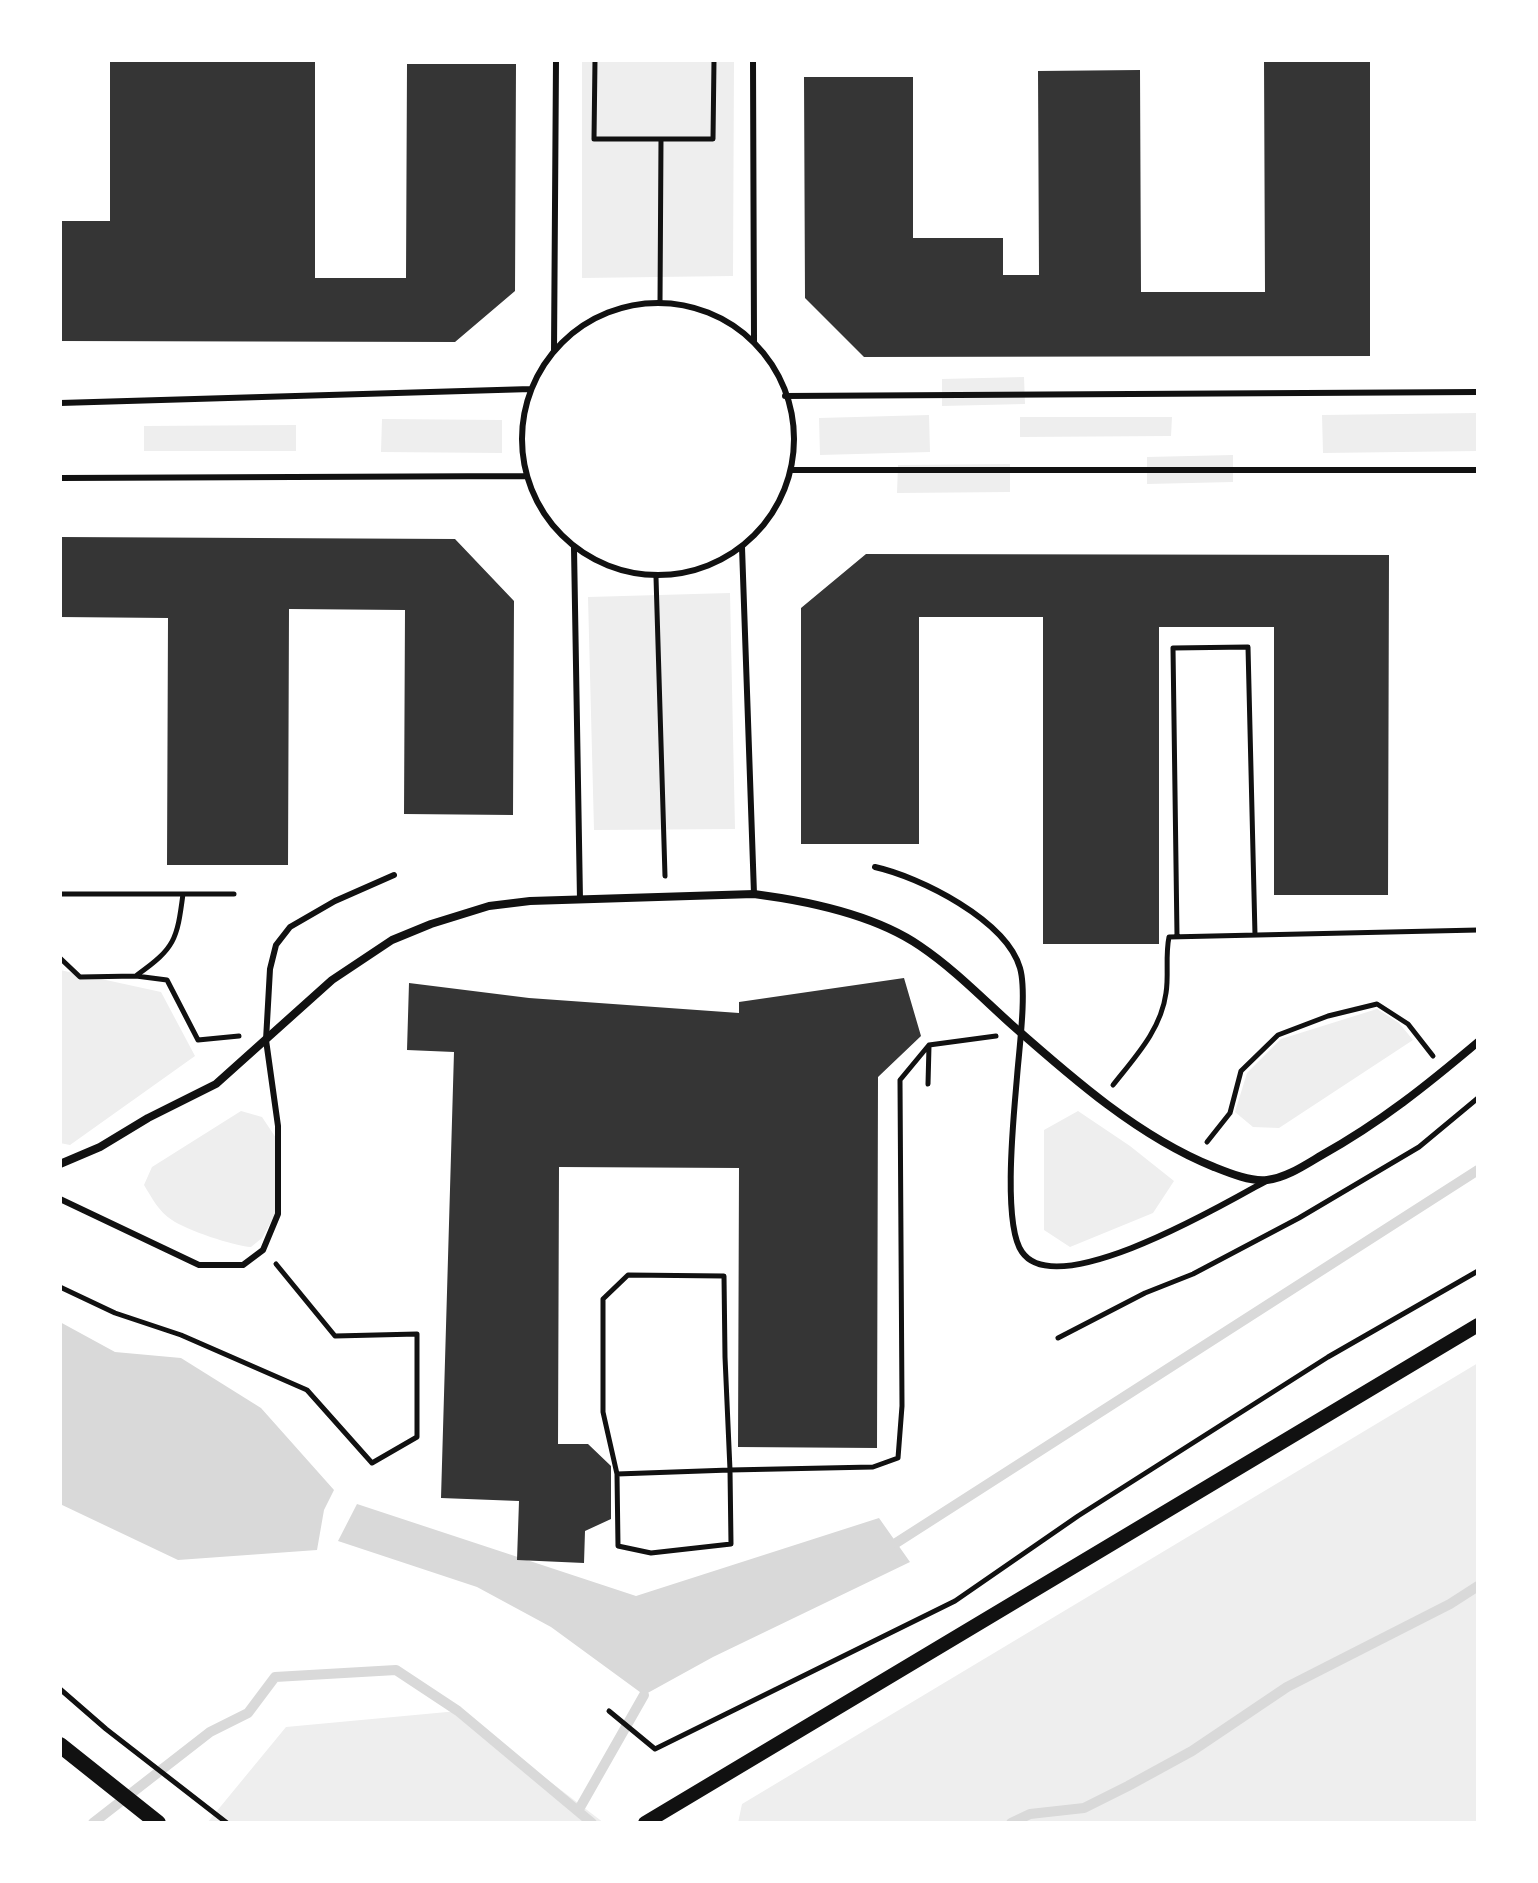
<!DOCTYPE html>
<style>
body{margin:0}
#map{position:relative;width:1538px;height:1883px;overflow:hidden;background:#fff;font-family:Montserrat,sans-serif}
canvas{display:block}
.frame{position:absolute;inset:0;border:62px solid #fff;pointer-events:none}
</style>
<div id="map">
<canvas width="1538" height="1883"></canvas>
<div class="frame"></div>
</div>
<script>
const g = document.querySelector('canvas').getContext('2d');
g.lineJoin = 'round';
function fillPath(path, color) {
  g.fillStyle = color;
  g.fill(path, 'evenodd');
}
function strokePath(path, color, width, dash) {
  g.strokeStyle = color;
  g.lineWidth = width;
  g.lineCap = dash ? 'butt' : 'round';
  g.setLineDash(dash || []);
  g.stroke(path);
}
fillPath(new Path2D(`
 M582 60H734L733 276 582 278Z
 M1024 377 1025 404 942 406V379Z
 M1478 413V451L1323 453 1322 415Z
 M929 415 930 452 820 455 819 418Z
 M1020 417H1172L1171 436 1020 437Z
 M382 419 502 420V453L381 452Z
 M296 425V451H144V426Z
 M1233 455V482L1147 484V457Z
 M1010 464V492L897 493 898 465Z
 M730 593 735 829 594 830 588 597Z
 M60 970 161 992 195 1056 70 1145 60 1143Z
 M1377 1009 1399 1023 1413 1040 1279 1128 1253 1127 1235 1112 1247 1073 1281 1039Z
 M241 1111 262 1117 276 1138V1213L262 1238 251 1247C234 1246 186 1230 172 1220 159 1212 152 1198 144 1185L152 1167Z
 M1078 1111 1130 1146 1174 1181 1153 1213 1070 1247 1044 1230V1130Z
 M1478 1363V1823H738L742 1804Z
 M458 1711 604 1823H207L286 1727Z`), '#eee');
fillPath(new Path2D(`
 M60 1322 115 1352 181 1358 261 1408 334 1490 324 1510 317 1550 178 1560 60 1504Z
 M357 1504 636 1596 879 1518 910 1562 713 1657 644 1695 551 1627 477 1587 338 1541Z`), '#d9d9d9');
strokePath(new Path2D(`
 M896 1543 1478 1170
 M578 1811 644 1695
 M93 1823 210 1732 248 1713 275 1677 396 1670 458 1711 592 1823
 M1011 1823 1030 1814 1084 1808 1128 1786 1192 1751 1287 1687 1450 1604 1478 1586`), '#d9d9d9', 10);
fillPath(new Path2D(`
 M110 60H315V278H406L407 64H516L515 291 455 342 60 341V221H110Z
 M1264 60H1370V356L864 357 805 298 804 77H913V238H1003V275H1039L1038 71 1140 70 1141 292H1265Z
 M60 537 455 539 514 601 513 815 404 814 405 610 289 609 288 865H167L168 618 60 617Z
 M866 554 1389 555 1388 895H1274V627H1159V944H1043V617H919V844H801V608Z
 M904 978 921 1036 878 1077 877 1448 738 1447 739 1168 559 1167 558 1444H588L611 1466V1519L585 1531 584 1563 517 1560 519 1501 441 1498 454 1052 407 1050 409 983 529 998 739 1013V1002Z`), '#353535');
strokePath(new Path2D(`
 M595 60 594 139H661
 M660 303 661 139H713L714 60
 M656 577 665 876
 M60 894H234
 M1177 936 1173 648 1248 647 1255 935
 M60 958 80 977 136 976 167 980 198 1040 239 1036
 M137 975C175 948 177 940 183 894
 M928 1084 929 1046
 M1113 1085C1135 1057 1161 1030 1166 993 1169 975 1165 956 1169 937L1478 930
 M1207 1142 1230 1113 1241 1071 1278 1035 1328 1016 1377 1004 1408 1024 1433 1056
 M60 1287 115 1313 181 1335 307 1390 372 1463 417 1437V1334L335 1336 276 1264
 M1058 1338 1145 1293 1193 1274 1299 1218 1419 1147 1478 1098
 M730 1470 731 1544 651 1553 618 1546 617 1474Z
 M617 1474 603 1412V1299L628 1275 724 1276 725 1357 730 1470 873 1467 898 1458 902 1406 900 1080 929 1045 996 1036
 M60 1689 106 1729 227 1823
 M609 1711 655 1749 955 1601 1078 1516 1328 1357 1478 1271`), '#111', 5);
strokePath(new Path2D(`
 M753 60 754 341
 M522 439a136 136 0 1 1 272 0a136 136 0 1 1-272 0Z
 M554 351 556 60
 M785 396 1478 392
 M60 403 531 389
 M791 470H1478
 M60 478 526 476
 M742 547 754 894
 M574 548 580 900
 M875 867C920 877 1006 920 1020 968 1027 992 1019 1050 1017 1077 1014 1113 1002 1224 1022 1252 1057 1303 1226 1203 1266 1181
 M60 1199 199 1265H243L263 1250 278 1214V1126L266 1040 270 969 276 945 290 927 335 901 394 875`), '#111', 6);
strokePath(new Path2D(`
 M60 1164 100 1147 148 1118 216 1084 332 980 392 940 431 924 489 906 530 901 754 894C808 901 875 915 920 946 954 969 982 998 1012 1025 1072 1078 1139 1137 1214 1167 1229 1173 1251 1182 1267 1180 1286 1178 1305 1165 1322 1155 1381 1122 1427 1085 1478 1042`), '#111', 8);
strokePath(new Path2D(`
 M645 1823 1478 1325`), '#111', 14);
strokePath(new Path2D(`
 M60 1745 158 1823`), '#111', 16);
</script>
